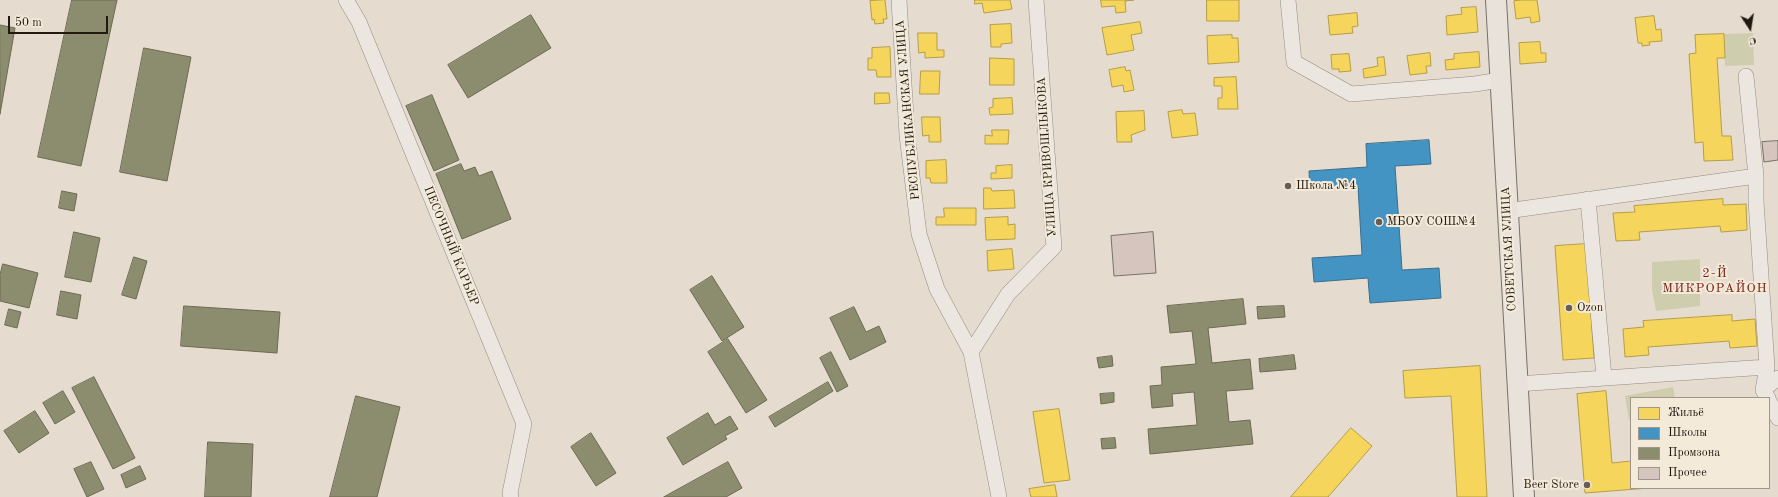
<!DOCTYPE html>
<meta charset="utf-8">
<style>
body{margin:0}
#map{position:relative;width:1778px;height:497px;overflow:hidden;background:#e5dccf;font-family:"Old Standard TT",serif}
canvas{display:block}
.legend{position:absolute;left:1630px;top:397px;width:140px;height:92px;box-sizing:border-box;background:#f4eada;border:1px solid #a09689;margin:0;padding:5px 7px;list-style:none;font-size:12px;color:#221910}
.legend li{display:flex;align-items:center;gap:8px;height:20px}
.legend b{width:20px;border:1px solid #a09689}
.north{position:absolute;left:1730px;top:8px;width:40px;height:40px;-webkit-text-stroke:3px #f4eada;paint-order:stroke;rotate:168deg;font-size:11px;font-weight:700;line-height:16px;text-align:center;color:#221910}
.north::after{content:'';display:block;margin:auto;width:14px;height:18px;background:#221910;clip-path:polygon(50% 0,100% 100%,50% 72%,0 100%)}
.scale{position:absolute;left:8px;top:16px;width:100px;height:18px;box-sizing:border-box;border:2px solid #221910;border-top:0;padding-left:5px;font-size:12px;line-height:14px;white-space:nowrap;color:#221910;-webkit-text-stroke:3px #f4eada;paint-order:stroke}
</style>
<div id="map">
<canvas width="1778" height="497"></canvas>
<ul class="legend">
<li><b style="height:11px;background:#f6d55c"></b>Жильё</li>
<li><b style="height:11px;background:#4393c3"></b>Школы</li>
<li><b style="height:11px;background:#8c8c6e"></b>Промзона</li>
<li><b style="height:11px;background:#d6c5be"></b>Прочее</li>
</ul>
<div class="north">С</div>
<div class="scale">50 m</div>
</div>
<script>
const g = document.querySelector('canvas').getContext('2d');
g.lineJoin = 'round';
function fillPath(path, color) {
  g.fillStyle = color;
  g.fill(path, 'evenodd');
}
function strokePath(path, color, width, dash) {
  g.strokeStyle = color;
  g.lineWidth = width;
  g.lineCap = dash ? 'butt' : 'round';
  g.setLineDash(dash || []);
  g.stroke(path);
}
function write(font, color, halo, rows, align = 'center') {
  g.font = font + ' "Old Standard TT",serif';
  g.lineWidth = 4;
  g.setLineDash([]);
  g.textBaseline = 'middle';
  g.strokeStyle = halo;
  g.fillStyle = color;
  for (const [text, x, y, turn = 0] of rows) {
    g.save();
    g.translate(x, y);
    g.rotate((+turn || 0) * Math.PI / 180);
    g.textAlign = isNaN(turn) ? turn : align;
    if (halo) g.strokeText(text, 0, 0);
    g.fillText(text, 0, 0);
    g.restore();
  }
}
fillPath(new Path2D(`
 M1753 33 1754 65 1725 66 1724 34Z
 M1700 259V306L1656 311 1652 290V262Z
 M1673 387 1675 398H1631V419L1629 420 1625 396Z`), '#cecdae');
const homes = new Path2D(`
 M885 0 887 19H883L884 23 875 24 874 19 872 20 870 1Z
 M975 0H1010L1012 9 984 13 982 3 975 4Z
 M1101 0H1134L1125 1 1126 12 1116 13 1115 6 1102 7Z
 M1207 0H1239V21H1207Z
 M1523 0H1537L1540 21 1531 23 1530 17 1516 19 1514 1Z
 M1476 7 1478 32 1447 35 1446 16 1462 14 1461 8Z
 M1357 13 1358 26 1352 27 1353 33 1330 35 1328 16Z
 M1654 16 1656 30 1661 29 1662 41 1649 42 1650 45 1642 46V43H1638L1635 18Z
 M1140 22 1142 33 1131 35 1134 50 1107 55 1102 28Z
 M1011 24 1012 43 1001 44V47H991L990 25Z
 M918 33H937V50H944V57L925 58V52L919 53Z
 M1724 34 1725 58H1717L1722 136H1731L1733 160 1704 161 1703 142 1695 143 1689 54 1696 53 1695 35Z
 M1232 35V38H1238L1239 62 1208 64 1207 36Z
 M1540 42 1541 53H1546V62L1520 64 1519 43Z
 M890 47 891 77H877L876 70H868V58H872V48Z
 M1479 52 1480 67 1446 70 1445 60 1454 59V54Z
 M1430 53 1431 66H1426L1427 73 1410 75 1407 56Z
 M1349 54 1351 71 1339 72V69H1332L1331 55Z
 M1384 57 1386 75 1364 78 1363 69 1378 66 1377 58Z
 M990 58 1014 59V85H990Z
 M1125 67 1126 71 1130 70 1134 90 1124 92 1123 85 1112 87 1109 70Z
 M921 71H940L939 94H920Z
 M1236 77 1238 109H1218V98H1222V86H1214V78Z
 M875 93H889L890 103 875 104Z
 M1012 98 1013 114 990 115 989 108 993 107V99Z
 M1182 110 1183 114 1195 113 1198 135 1172 138 1168 112Z
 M1144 111 1145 130 1131 135 1132 142H1117L1116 112Z
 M922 117H940L941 142H929V135L923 136Z
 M992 130H1009L1008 144H985V135L992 136Z
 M946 160 947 183H931L930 178H926V161Z
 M1012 165V178L991 179V173H996V166Z
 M984 188H991L992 191 1014 190 1015 208 984 209Z
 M1723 199V205L1746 204 1747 230 1721 232 1720 226 1639 232 1640 240 1616 241 1613 213 1635 212 1634 206Z
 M944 208H976V225H936V217H944Z
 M1008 217V225L1015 224V239L986 240 985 218Z
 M1586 244 1594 358 1563 360 1555 246Z
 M1012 249 1014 269 988 271 987 251Z
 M1732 315V321L1755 319 1757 346 1730 348 1729 341 1648 347 1649 355 1625 357 1623 329 1644 327 1643 321Z
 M1480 366 1487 497H1457L1451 396 1405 398 1403 371Z
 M1606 391 1612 463 1631 461V488H1649L1585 493 1577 394Z
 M1059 409 1070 480 1044 483 1033 412Z
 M1351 428 1372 446 1328 497H1291Z
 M1055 485 1057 497H1031L1029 489Z`);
fillPath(homes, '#f6d55c');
strokePath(homes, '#b69d45', 1);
const schools = new Path2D(`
 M1429 140 1431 164 1395 166 1402 270 1439 268 1441 298 1370 303 1368 278 1314 282 1312 258 1362 255 1358 187 1310 190 1309 171 1367 167 1366 144Z`);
fillPath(schools, '#4393c3');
strokePath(schools, '#396e8d', 1);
const industry = new Path2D(`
 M72 0H117L81 166 38 157Z
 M531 15 551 48 468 98 448 65Z
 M0 25 15 28 0 114Z
 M144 48 191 57 167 181 120 172Z
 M432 95 459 160 434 171 406 106Z
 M461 164 464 171 475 167 479 176 492 171 511 219 462 239 436 174Z
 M62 191 77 194 74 211 59 208Z
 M74 232 100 238 91 282 65 277Z
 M134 257 147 261 136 299 122 295Z
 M3 264 38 273 29 308 0 301V275Z
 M712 276 744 327 722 341 690 290Z
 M61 291 81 295 77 319 57 315Z
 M1243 299 1246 324 1208 328 1212 363 1250 359 1253 389 1226 391 1229 422 1250 420 1253 444 1150 454 1148 429 1197 425 1194 392 1172 394 1173 406 1152 408 1150 386 1162 385 1161 367 1196 364 1192 331 1170 333 1167 306Z
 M184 306 280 312 277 353 181 346Z
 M1284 306 1285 317 1258 319 1257 307Z
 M854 307 866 332 879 326 886 342 850 360 830 318Z
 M9 309 21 312 17 328 5 325Z
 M728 339 767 400 746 413 708 352Z
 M831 352 848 386 837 392 820 358Z
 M1294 355 1296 369 1260 372 1259 359Z
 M1112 356 1113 366 1099 368 1097 358Z
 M94 377 135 458 113 469 72 388Z
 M828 382 833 391 775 427 769 417Z
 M63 391 75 412 55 424 43 403Z
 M1114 393V402L1101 404 1100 394Z
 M356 396 400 407 377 497H330Z
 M35 411 49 433 19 453 4 431Z
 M708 413 715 425 730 416 738 429 725 436 727 439 683 465 667 438Z
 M591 433 616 473 596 486 571 447Z
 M1115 438 1116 448 1102 449 1101 439Z
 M208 442 253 444 251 497H205Z
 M91 462 104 489 87 497 74 469Z
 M728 462 742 488 726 497H664Z
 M140 466 146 479 126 488 121 475Z`);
fillPath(industry, '#8c8c6e');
strokePath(industry, '#6c6a52', 1);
const building = new Path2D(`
 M1778 141V160L1764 162 1762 142Z
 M1153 232 1156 273 1114 276 1111 236Z`);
fillPath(building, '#d6c5be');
strokePath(building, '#767169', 1);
const minor = new Path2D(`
 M346 0 359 22 524 424 510 493 511 497
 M899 0 907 135 919 234 937 289 971 352
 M1288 0 1294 62 1351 94 1475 84 1500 80
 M1746 76 1756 176V201L1767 367 1763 390 1768 398
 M1588 199 1604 377
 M1507 211 1756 176
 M1517 384 1767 367
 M1763 390 1778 378
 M1769 401 1778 418
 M999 497 971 352 1008 294 1054 247 1036 0`);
const major = new Path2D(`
 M1496 0 1524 497`);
strokePath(minor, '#928c83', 16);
strokePath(major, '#767169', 22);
strokePath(minor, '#ebe6df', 15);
strokePath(major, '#e8e2da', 20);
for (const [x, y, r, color] of [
 [1288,186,4,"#665d53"],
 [1379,222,4,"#665d53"],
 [1569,308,4,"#665d53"],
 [1587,485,4,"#665d53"]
]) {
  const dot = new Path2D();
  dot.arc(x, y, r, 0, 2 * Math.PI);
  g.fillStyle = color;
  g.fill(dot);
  strokePath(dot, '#f4eada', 1.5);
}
write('12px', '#221910', '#f4eada', [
 ["РЕСПУБЛИКАНСКАЯ УЛИЦА",908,110,-95],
 ["УЛИЦА КРИВОШЛЫКОВА",1047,157,-94],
 ["ПЕСОЧНЫЙ КАРЬЕР",451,246,68],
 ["СОВЕТСКАЯ УЛИЦА",1509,249,-93]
]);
write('12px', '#221910', '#f4eada', [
 ["Школа №4",1296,186],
 ["МБОУ СОШ№4",1387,222],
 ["Ozon",1577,308],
 ["Beer Store",1579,485,"right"]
], 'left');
g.letterSpacing = '1px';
write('13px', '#7a1f14', '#f4eada', [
 ["2-Й",1715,274],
 ["МИКРОРАЙОН",1715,289]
]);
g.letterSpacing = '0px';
</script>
